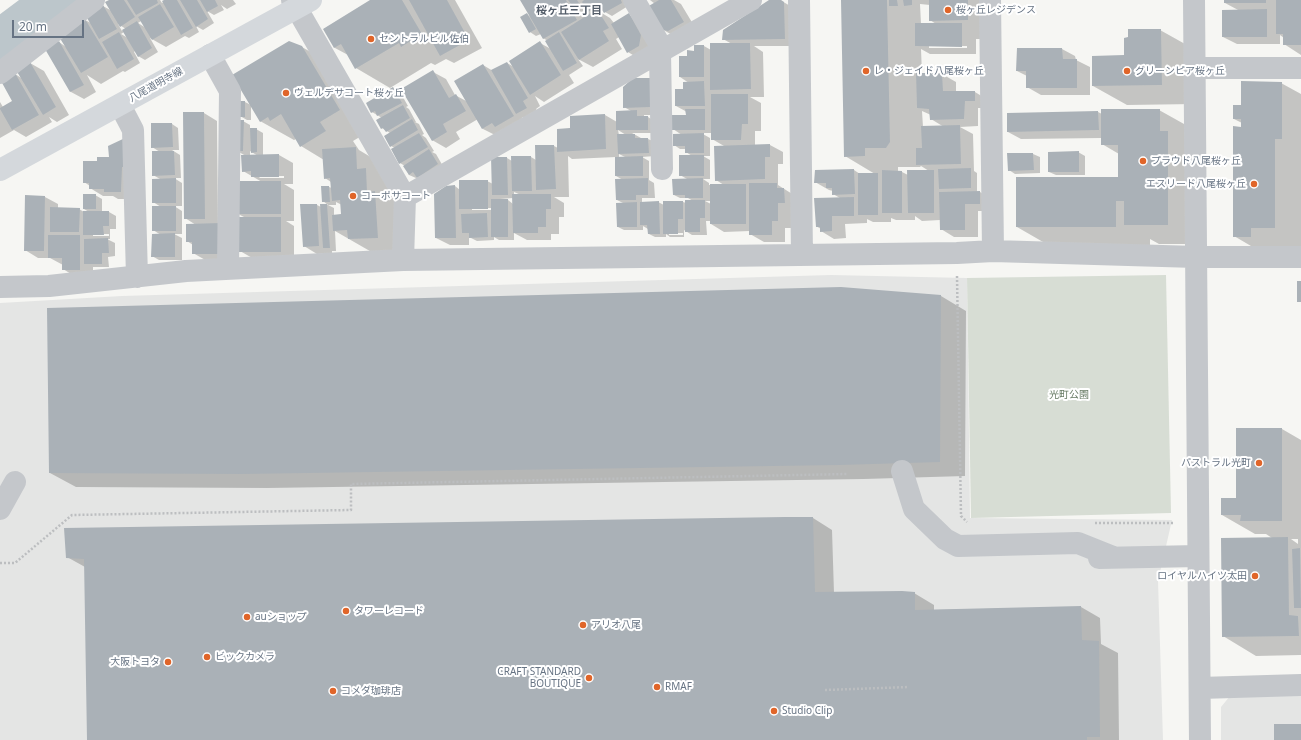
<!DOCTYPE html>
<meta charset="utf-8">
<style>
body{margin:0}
#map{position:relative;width:1301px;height:740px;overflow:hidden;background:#f6f6f3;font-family:"Noto Sans",sans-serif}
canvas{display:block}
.scale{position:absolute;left:12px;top:20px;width:72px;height:18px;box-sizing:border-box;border:2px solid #667383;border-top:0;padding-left:5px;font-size:12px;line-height:14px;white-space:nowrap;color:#667383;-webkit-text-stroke:3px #fff;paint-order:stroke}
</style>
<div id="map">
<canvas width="1301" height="740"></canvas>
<div class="scale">20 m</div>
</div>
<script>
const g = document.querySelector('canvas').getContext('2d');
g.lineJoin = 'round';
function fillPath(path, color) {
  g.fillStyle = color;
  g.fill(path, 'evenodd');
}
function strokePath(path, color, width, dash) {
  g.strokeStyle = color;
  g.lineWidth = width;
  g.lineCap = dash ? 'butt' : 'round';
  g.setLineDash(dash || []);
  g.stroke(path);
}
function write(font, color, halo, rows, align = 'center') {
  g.font = font + ' "Noto Sans","Noto Sans JP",sans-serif';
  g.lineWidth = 4;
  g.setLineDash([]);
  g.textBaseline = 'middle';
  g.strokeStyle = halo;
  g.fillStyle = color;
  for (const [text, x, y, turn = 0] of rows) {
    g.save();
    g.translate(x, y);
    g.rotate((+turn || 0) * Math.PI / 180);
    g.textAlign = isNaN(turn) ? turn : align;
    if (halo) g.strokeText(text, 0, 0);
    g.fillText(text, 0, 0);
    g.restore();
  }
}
fillPath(new Path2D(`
 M831 275 967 278 970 518 1172 520 1158 581 1163 740H0V303L122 296Z
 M1301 695V740H1221V707L1230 696Z`), '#e4e5e4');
fillPath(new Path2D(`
 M1166 275 1171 513 971 518 967 278Z`), '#d7ddd4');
fillPath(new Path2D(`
 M111 0H160L162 3 166 0H165H233L236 4 227 9 221 5 224 10 214 15 207 11 214 23 203 30 196 26 199 32 189 38 185 36 166 47 150 38 158 52 145 60 138 56 135 51 134 52 140 63 125 72 123 71 101 84 87 75 96 92 84 99 71 92 47 49 59 42 66 47 85 20 91 23 103 6 112 11ZM141 21 146 28 138 23ZM118 24 126 29 122 31ZM124 32 128 38 121 34Z
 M372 0H455L482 48 454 63 446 59 435 65 431 63 390 88 356 68 348 55 335 48 324 29Z
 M522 0H624L628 6 612 16 605 12 604 10 600 12 610 18 614 23 629 14 654 43 641 60 628 52 619 37 616 39 622 49 593 67 578 59 583 66 569 75 574 83 544 102 535 96 540 106 536 109 539 116 530 121 522 117 527 124 497 136 483 129 478 119 456 132 460 139 446 148 432 140 433 72 446 79 455 95 468 102 483 65 493 71 507 63 514 67 540 43 551 49 548 41 543 38 541 34 536 36 530 32 526 14 531 17Z
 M650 0H674L681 4 696 29 674 36 660 28 655 4Z
 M771 0H780L792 7 798 46H754L763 52 764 97H750L761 103V131H755V145H770L783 152V164H778V185L797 197 791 228H785V242H764L750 234V231L724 232 711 224V221H706L707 235H692L684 230V237H670L666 234V237H655L649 234 648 229 643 226V230H624L618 227 623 203 617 200 623 180 616 176V157L572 159 568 156 569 197H554L564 203V217H559V234H551V240H527L514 233V240H499L494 237V240L477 241 469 237V245H450L436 238 446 187 455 186 460 190 487 181 493 184 492 158H507L512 161V157H531L536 160V146H554L558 148 571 129 605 115 617 122 631 111 624 107V87L664 115H644V117H648L654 121V133H632L641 138 648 139 655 142V156L642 157 649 161V180L654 183 655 198H642V203L658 202 664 205 683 202 686 203 693 201 688 198H680L674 195 687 179 680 175 692 156 686 152V149H680L674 145 682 135 673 129 687 116V112L676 106 684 90 689 83 680 77 688 57 695 52V46H704L711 50 732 44 723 39ZM618 130 626 135H619ZM701 133H712V139L724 146 716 180 724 185H709V183L703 179H710V160L703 156H710V138ZM619 154 625 157H619ZM514 192 521 195H514ZM513 198V204L508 200H500V199ZM705 201H711V204ZM472 208H493V210H472ZM669 233H683V235H669Z
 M842 0H1001V39H976V54H930L921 49 922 74H942L956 82V92H975L988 100 989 108H978V126L960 127 973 134 974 171 977 173V192H980L993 200V211H978V237H954L941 229 940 220 922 221 915 216V220H896L891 218V222H873L867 219V223L845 224 846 238 834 239 821 231V229L816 226 840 198 833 194V191L829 190 815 182 854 170 860 174H875L845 156ZM920 4 930 5V20L936 24H921ZM929 46H967V48H929ZM922 111 931 115V119L944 127H923ZM921 166 929 171 908 175 902 172H898V167H920Z
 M1225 0H1301V55L1284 44V38L1280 35V44H1237L1223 37 1240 11 1225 3Z
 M1160 30 1194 49 1195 104 1127 105 1093 86 1125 56Z
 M302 47 336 67 373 129 353 141 359 150 389 168 411 257 382 258 335 231 336 251H332V253L317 254 304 246 317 205 321 207V205H328L323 201 329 187 332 188 331 182 325 178 324 160 301 146 296 139 294 140 260 121ZM336 202 342 205V215H334V208L328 205H336Z
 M1018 49H1062L1075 56 1076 60 1090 67V95H1041L1027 87V76L1017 71Z
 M30 63 44 71 69 115 57 122 49 117 52 122 26 137 14 130 0 138V102L3 107 14 101 15 74 23 79Z
 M1281 83 1301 94V247L1268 256 1234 236 1242 128V123L1234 119Z
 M393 89 400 92 408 106 406 107 409 109 416 122H415L419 124 424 134 422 135 426 138 434 151 432 152 436 154 444 168 416 178 409 175 405 166 400 163 395 148 391 146 390 133 382 128V118L372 112Z
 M245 102 251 105V120H247L240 116Z
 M1159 110 1193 129 1201 244H1159L1150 239V246H1050L1017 227 1119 178V154L1102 144V138L1021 139 1008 132V114L1098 112 1102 114Z
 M204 113 217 121 218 224 234 261H207L193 253V245L187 241 196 225 185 218Z
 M243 121 250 125V129H256L263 133V156L279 155 293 163V184H284L294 190V221H286L294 226V259H254L240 251 246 218 238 214 262 182 243 171 246 156 237 151ZM250 151 258 156H250ZM258 176H284V178H260Z
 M172 124 178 128 179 150H172L180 155 181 178H174L182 183V206H174L182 211V234H174L182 238V260H159L152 256 161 235 153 230 161 207 153 202 160 179 153 175 160 152 152 147Z
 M1078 152 1085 156V175H1056L1049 172Z
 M1008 154H1033L1040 157V173L1015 174 1009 170Z
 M110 158 135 174 134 199H118L113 196H103L90 188V186L84 182 98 162Z
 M95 195 102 199V212H109L116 216V229H110V239H107L115 243V256L108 257 109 267H93V277H76L63 269V265L50 258H38L25 250 45 197 58 204V209H79L84 212H89L84 209ZM93 234H109V236H93Z
 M841 288 941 296 966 311 965 476 864 479 267 488 76 487 50 473Z
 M1282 429 1301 440V655L1256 656 1223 636 1272 538 1266 534H1255L1222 515 1237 499ZM1291 539H1298V544Z
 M813 518 832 530 834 593H914L934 605V610L1081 607 1100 618 1101 644 1118 653 1119 740H88L85 567 67 557Z`), '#0003');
strokePath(new Path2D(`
 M0 41 55 0`), '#bcc6cb', 43);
fillPath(new Path2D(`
 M109 0H124L135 17 120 27 105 2Z
 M127 0H157L158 3 136 15Z
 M164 0H177L193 28 181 35 162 1Z
 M180 0H197L208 19 196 27Z
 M200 0H215L218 6 207 12Z
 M370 0H402L422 34 401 47 399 43 355 69 341 44 334 48 323 29Z
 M409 0H447L469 40 440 56Z
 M520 0H566L577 20 543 39Z
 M568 0H577L579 3 573 7Z
 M584 0H621L622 3 604 13 599 5 588 12 582 2Z
 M659 0H671L684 22 668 31 659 29 647 7Z
 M769 0H781L784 2 785 39 722 40 723 30Z
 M841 0H887L890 142 886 148H865V156L844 157Z
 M889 0H897L898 6H889Z
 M903 0H912V5L904 6Z
 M929 0H968V20L929 21Z
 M1224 0H1266V3H1224Z
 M1276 0H1301V45H1283V34H1276Z
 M160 4 174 27 152 40 138 17Z
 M103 5 117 29 99 39 86 16Z
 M597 9 609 28 603 31 609 41 579 60 561 32Z
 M1267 9V37H1222V10Z
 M527 13 536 29 529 33 520 17Z
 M629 13 641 35 639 46 627 53 611 24Z
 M85 19 108 57 81 73 58 35Z
 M137 21 152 48 138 57 122 30Z
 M915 23H962V47L915 46Z
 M1128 29H1161L1162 85 1092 86V56L1124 55V38L1128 37Z
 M119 32 134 59 117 69 102 42Z
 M559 32 577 63 563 71 545 41Z
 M59 41 84 85 70 92 45 49Z
 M289 41 302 46 340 110 320 122 326 131 300 147 281 114 270 121 268 117 260 122 232 75Z
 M540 41 561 75 530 95 509 61Z
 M710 43H750L751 89 710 90Z
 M694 45H704V77H679V56H687V50L694 51Z
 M1017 48H1062L1063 59H1077V88H1026V71H1016Z
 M30 62 56 107 43 115 16 70Z
 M507 62 528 98 523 101 527 108 516 114 491 70Z
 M483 64 514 116 495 127 492 123 482 129 454 81Z
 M433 70 449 98 456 94 466 111 443 124 447 132 432 141 401 89Z
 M15 73 39 115 12 130 0 109V108L12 101 1 81Z
 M916 73H942L943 91H975V101H965L964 119 930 120 929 109 917 108Z
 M633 78H651V107L623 108V87Z
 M704 81 705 106H675V89H683V82Z
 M1241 81 1282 82V139H1275V228H1251V237H1233V126L1241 127V119H1233V105H1241Z
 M393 87 402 103 377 116 375 111 371 113 366 103Z
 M711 94H748V124H742L741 140H711Z
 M238 101H245V117H239Z
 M403 105 410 118 386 132 383 128 381 129 376 120Z
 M685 109H705V130H672V115H686Z
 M1101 109H1160V131H1168V225H1124V201H1116V227H1016V177H1118V145H1101Z
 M637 110V116H648V130H616V111Z
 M1098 111 1099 130 1007 132V113Z
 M183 112H204L205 219H184Z
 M605 114 606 149 557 152V129L570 128V116Z
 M412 119 418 130 390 147 384 136Z
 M236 120H244L243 151H236Z
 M151 123H172L173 147 151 148Z
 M960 125 961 164 916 165V148H922L921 126Z
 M250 128H257V152L251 153Z
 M419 133 428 147 399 164 391 149Z
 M704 133V153H685V146H673V134Z
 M617 134H635V138H648L649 153 618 154Z
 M125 138V167H122L121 192H104V189H89V183H83V161H97V157H109L108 146Z
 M770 144V157H765V179L715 181 714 146Z
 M535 145H554L556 189 536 190Z
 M356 147 357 169 366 168 367 192 375 191 378 238 348 239 347 230 333 231 332 215 341 214 340 200 332 201 330 178 324 179 322 149Z
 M429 149 438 164 417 178 413 172 409 175 403 166Z
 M152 151H174L175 175 152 176Z
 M1079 151V172H1048V152Z
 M1007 153H1033L1034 170 1008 171Z
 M279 154V177H251V171L242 172 241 155Z
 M679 155H704V176H679Z
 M511 156H531L532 191H512Z
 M643 156V176H615V157Z
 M491 157H507L508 195H492Z
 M971 168V188L939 189 938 169Z
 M854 169 855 194 832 195V188H826V183H814L815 170Z
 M882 170 902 171V213H882Z
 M907 170H934V213H908Z
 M858 173H878V215H858Z
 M176 178V203H152V179Z
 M648 178V195H636V200H616L615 179Z
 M703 178V198H685V195H673L672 179Z
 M459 180H488V209H459Z
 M237 181H281V214H237Z
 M749 183H777V188H784L785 203H778V221H772V235H749Z
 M710 184H746V224H710Z
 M455 185 456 238H435L434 194 446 186Z
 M321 186H329L330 202H322Z
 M980 191V204H965V230H940L939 192Z
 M83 194H96V209H83Z
 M512 194H551V209H546V227H538V233H513Z
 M25 195 45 196 44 251H24Z
 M854 197V216H832V231L820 232V227H816L814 198Z
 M491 199H508V237H491Z
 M685 200H705V218H700V232H685Z
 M659 201 660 234H648L647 225H640V202Z
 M663 201H683V219H678V234H663Z
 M637 202V227H617L616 203Z
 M300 204H317L319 246 303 247Z
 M320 204H327L330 248H323Z
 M152 206H176V231H152Z
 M50 207 80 208 79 232H50Z
 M83 211H109V226H103L104 235H83Z
 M487 213 488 237 469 238V233H462L461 214Z
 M239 217H281V252H239Z
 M220 223 221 254H192V242H186V224Z
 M175 233V257H151L152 234Z
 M48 235H80V270H62V258H48Z
 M108 238 109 253H102V264H84V239Z
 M1297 281H1301V302H1297Z
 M841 287 941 295 940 462 839 465 241 474 49 473 47 308Z
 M1236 428H1282V521H1240L1241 515H1221V498H1236Z
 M785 517H813L815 592 902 591 915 592V610L1081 606 1082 640 1099 641 1100 737H1087V740H87L84 559 66 558 64 528Z
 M1288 537 1289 615 1298 616 1299 636 1222 637 1221 538Z
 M1300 548 1301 608H1294L1292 549Z
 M1274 724H1301V740H1274Z`), '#aab1b7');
strokePath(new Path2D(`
 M957 276 961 516 967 522
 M1095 523H1174
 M0 563H15L72 515 351 510V484L848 474
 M825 690 909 687`), '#bcbec0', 2.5, [2, 2]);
strokePath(new Path2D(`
 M292 0 405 197
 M634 0 663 50
 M799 0 802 255
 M990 0 993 251
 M1194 0 1200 740
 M660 52 662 169
 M210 55 230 91 228 269
 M1195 68H1301
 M0 73 94 0
 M120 105 133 130 137 277
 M403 260 405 197 751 0
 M0 287 49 286 186 271 403 260 957 253 993 251 1196 257H1301
 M902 471 914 509 945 539 958 546 1078 543 1113 557
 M0 509 15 482
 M1099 558 1198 556
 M1200 688 1301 685`), '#c4c7cb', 22);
strokePath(new Path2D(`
 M0 170 311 0`), '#d4d8dc', 22);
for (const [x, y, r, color] of [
 [948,10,4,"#e06529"],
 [371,39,4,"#e06529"],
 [866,71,4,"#e06529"],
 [1127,71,4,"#e06529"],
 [286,93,4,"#e06529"],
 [1143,161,4,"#e06529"],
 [1254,184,4,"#e06529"],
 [353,196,4,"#e06529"],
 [1259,463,4,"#e06529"],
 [1255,576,4,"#e06529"],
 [346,611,4,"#e06529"],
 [247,617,4,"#e06529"],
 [583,625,4,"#e06529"],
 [207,657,4,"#e06529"],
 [168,662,4,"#e06529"],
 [589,678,4,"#e06529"],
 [657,687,4,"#e06529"],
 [333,691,4,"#e06529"],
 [774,711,4,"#e06529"]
]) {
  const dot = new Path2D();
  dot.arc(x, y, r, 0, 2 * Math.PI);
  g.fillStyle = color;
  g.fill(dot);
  strokePath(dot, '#fff', 1.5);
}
write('10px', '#667383', '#fff', [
 ["桜ヶ丘レジデンス",956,10],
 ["セントラルビル佐伯",379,39],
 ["レ・ジェイド八尾桜ヶ丘",874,71],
 ["グリーンピア桜ヶ丘",1135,71],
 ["ヴェルデサコート桜ヶ丘",294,93],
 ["プラウド八尾桜ヶ丘",1151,161],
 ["エスリード八尾桜ヶ丘",1246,184,"right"],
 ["コーポサコート",361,196],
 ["パストラル光町",1251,463,"right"],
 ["ロイヤルハイツ太田",1247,576,"right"],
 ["タワーレコード",354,611],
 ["auショップ",255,617],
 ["アリオ八尾",591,625],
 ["ビックカメラ",215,657],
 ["大阪トヨタ",160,662,"right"],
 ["CRAFT STANDARD",581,672,"right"],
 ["BOUTIQUE",581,684,"right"],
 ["RMAF",665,687],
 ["コメダ珈琲店",341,691],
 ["Studio Clip",782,711]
], 'left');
write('10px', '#667383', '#fff', [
 ["八尾道明寺線",156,85,-29]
]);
write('10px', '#677b64', '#fff', [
 ["光町公園",1069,395]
]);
write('bold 11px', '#535d69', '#fff', [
 ["桜ヶ丘三丁目",569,11]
]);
</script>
